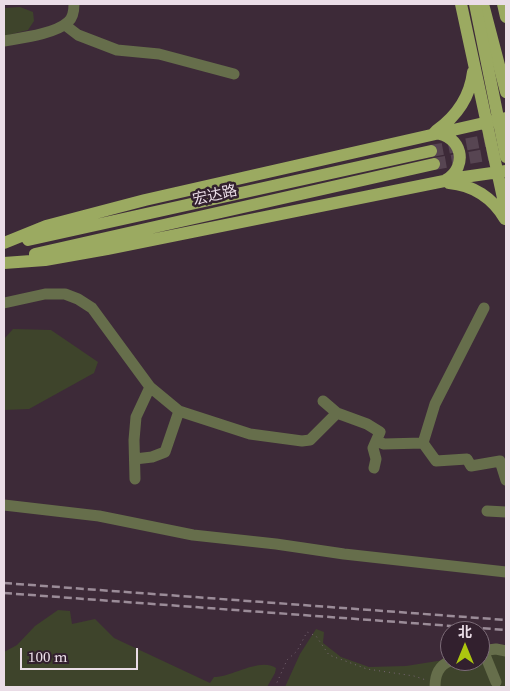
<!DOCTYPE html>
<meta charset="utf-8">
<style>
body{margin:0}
#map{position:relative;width:510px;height:691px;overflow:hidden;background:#3d2a38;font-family:"Source Serif 4","Noto Sans SC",serif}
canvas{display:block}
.frame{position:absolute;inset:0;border:5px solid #eadde7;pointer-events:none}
.north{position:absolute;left:440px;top:621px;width:50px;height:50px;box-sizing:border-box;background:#32202e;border:1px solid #7c6c78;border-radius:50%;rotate:0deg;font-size:14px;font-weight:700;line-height:20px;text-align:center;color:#eadde7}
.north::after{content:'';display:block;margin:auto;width:18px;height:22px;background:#adc60f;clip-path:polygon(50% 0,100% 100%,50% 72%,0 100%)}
.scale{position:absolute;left:20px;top:648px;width:118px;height:22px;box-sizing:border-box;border:2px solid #eadde7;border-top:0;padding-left:6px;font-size:15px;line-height:18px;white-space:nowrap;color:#eadde7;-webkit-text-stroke:4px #32202e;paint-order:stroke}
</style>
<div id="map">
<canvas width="510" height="691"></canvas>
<div class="frame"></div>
<div class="north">北</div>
<div class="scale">100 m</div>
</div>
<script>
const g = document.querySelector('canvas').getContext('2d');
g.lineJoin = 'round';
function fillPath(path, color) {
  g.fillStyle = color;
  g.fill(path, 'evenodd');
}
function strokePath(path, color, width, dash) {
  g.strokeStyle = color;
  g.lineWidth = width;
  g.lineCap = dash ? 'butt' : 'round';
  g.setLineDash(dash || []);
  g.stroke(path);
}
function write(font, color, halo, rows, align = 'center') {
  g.font = font + ' "Source Serif 4","Noto Sans SC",serif';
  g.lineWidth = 5;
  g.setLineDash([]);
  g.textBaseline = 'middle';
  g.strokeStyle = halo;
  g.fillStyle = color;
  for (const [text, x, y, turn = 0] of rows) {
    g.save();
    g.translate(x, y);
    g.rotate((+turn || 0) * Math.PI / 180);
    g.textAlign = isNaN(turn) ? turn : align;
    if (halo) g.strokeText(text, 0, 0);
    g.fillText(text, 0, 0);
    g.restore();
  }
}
fillPath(new Path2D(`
 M20 7 33 12 34 21 28 30 4 36V8Z
 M13 329 51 330 98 362 94 373 29 409 4 410V339Z
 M58 610 70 611 72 624 95 619 114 638 210 683 214 677C232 677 260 657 276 668L275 673 267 687H4V652L17 645 35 626Z
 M316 629 324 632 323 643 341 657 369 667 406 666 450 659V661H480V654H506V687L416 686 414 687H285L300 654Z`), '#3e442b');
strokePath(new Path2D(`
 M431 151 501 138
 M434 164 503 152`), '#574552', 12, [12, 6]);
strokePath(new Path2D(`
 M275 687 287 660 297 651 307 632 316 636 329 655 367 669 414 676 426 680`), '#776673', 1, [1, 4]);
strokePath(new Path2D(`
 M65 25 78 35 117 50 159 54 234 74
 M4 41C21 38 55 34 68 22 73 18 74 10 74 4
 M4 303 45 294H65L78 299 92 308 150 387 179 411 250 434 302 441 310 440 337 413 367 424 380 432 373 448 376 459 374 468
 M484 308 435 404 423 443 436 461 467 459 471 466 500 461 506 480
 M323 401 337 413
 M376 441 384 444 423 443
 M135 459 152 457 165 452 179 411
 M135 479 134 440 136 417 150 387
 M4 505 99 516 193 535 276 544 344 554 506 572
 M487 511 506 512
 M483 650 496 682
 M480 651 496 649 506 651
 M435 687C435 675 438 666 450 661`), '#666e4b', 11);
strokePath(new Path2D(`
 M461 4 506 212
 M483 4 506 92
 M503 4 506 17
 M436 131C457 116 470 97 473 72
 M434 133C462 135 469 166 446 180
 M449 183C473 185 493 198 505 219
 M28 240 431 151
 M4 243 46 226 145 200 506 118
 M35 254 434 164
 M4 263 45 260 107 249 464 177 506 171`), '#9baa61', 12);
strokePath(new Path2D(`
 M4 583 506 620
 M4 593 506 630`), '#9b8c98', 2.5, [8, 4]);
strokePath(new Path2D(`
 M475 4 506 157`), '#9baa61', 12);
write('15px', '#eadde7', '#32202e', [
 ["宏达路",215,196,-13]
]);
</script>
